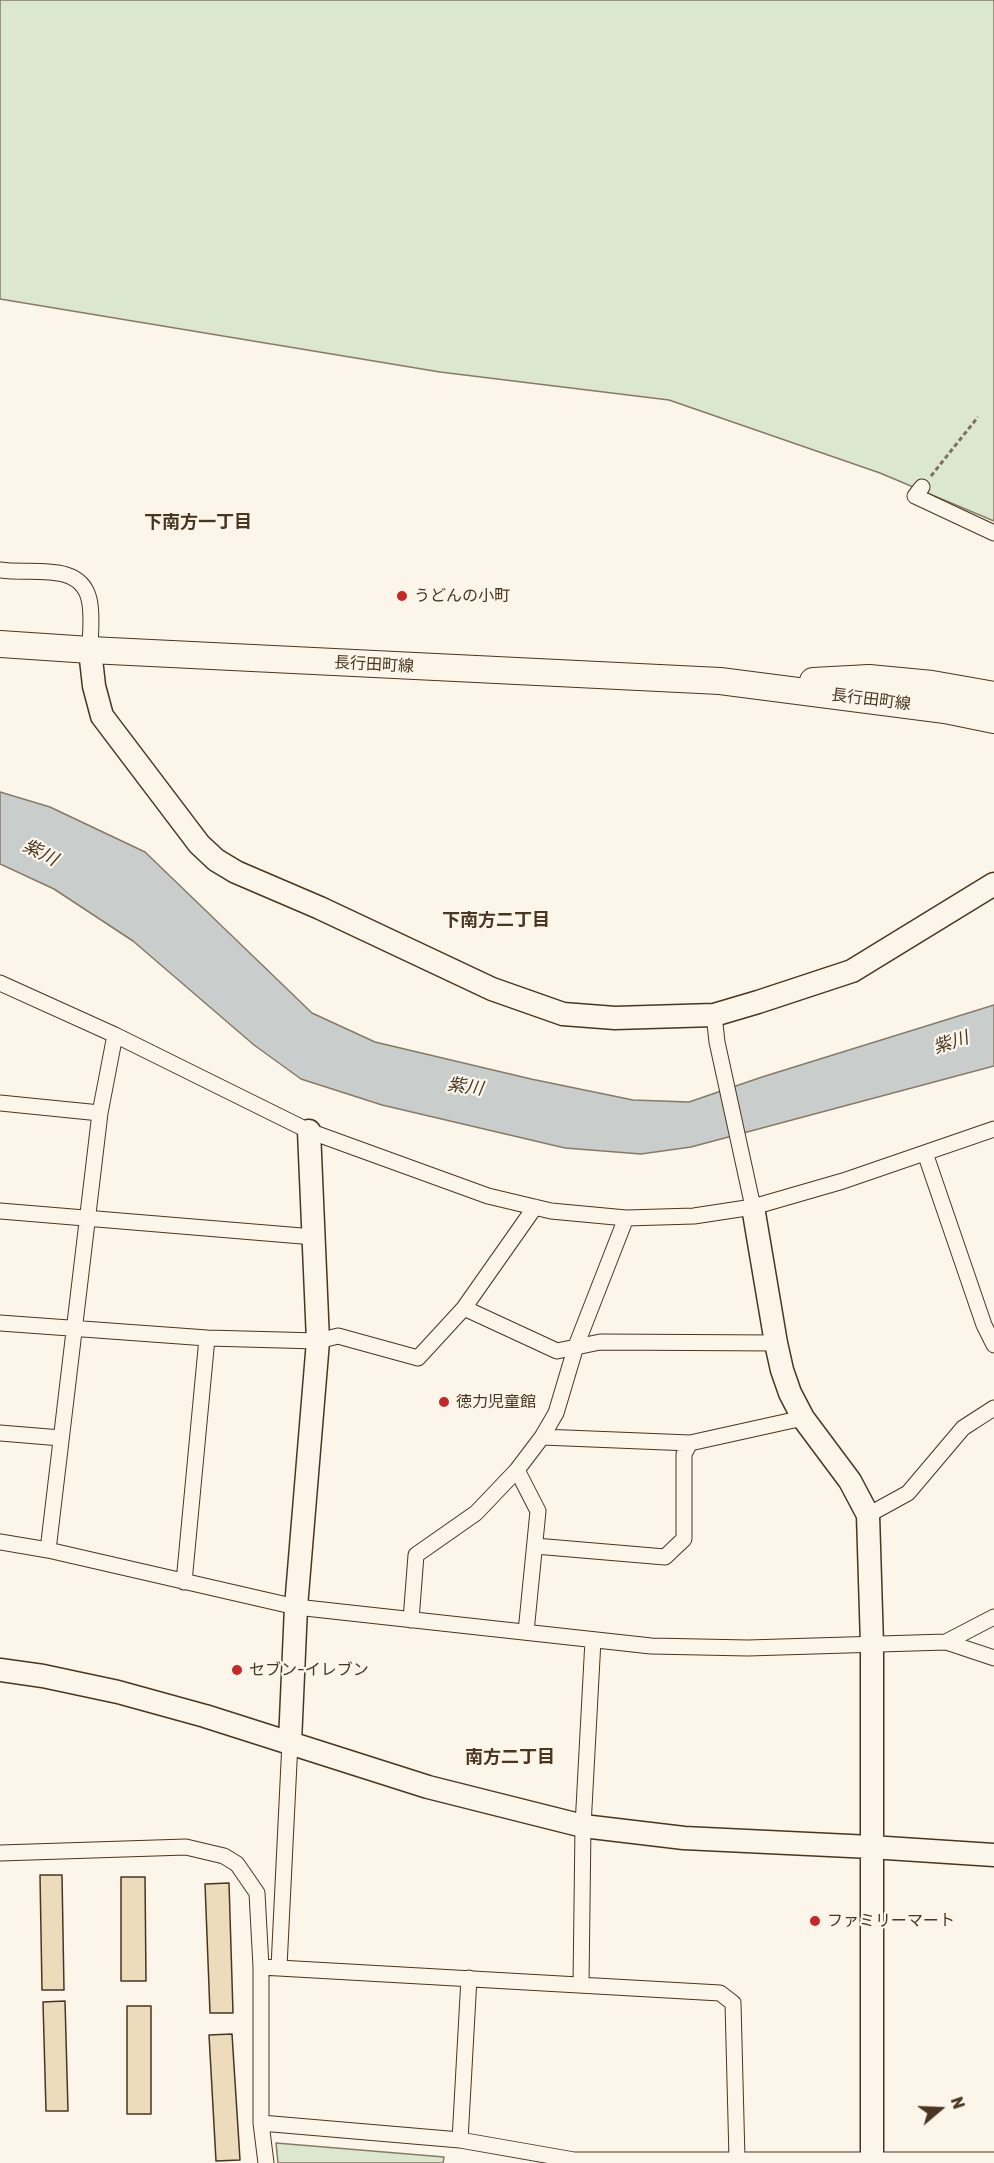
<!DOCTYPE html>
<meta charset="utf-8">
<style>
body{margin:0}
#map{position:relative;width:994px;height:2163px;overflow:hidden;background:#fbf6e9;font-family:Rubik,sans-serif}
canvas{display:block}
.north{position:absolute;left:910px;top:2079px;width:60px;height:60px;-webkit-text-stroke:4px #fbf6e9;paint-order:stroke;rotate:71deg;font-size:16px;font-weight:700;line-height:24px;text-align:center;color:#4a3520}
.north::after{content:'';display:block;margin:auto;width:21px;height:27px;background:#4a3520;clip-path:polygon(50% 0,100% 100%,50% 72%,0 100%)}
</style>
<div id="map">
<canvas width="994" height="2163"></canvas>
<div class="north">N</div>
</div>
<script>
const g = document.querySelector('canvas').getContext('2d');
g.lineJoin = 'round';
function fillPath(path, color) {
  g.fillStyle = color;
  g.fill(path, 'evenodd');
}
function strokePath(path, color, width, dash) {
  g.strokeStyle = color;
  g.lineWidth = width;
  g.lineCap = dash ? 'butt' : 'round';
  g.setLineDash(dash || []);
  g.stroke(path);
}
function write(font, color, halo, rows, align = 'center') {
  g.font = font + ' Rubik,"Noto Sans JP",sans-serif';
  g.lineWidth = 4.5;
  g.setLineDash([]);
  g.textBaseline = 'middle';
  g.strokeStyle = halo;
  g.fillStyle = color;
  for (const [text, x, y, turn = 0] of rows) {
    g.save();
    g.translate(x, y);
    g.rotate((+turn || 0) * Math.PI / 180);
    g.textAlign = isNaN(turn) ? turn : align;
    if (halo) g.strokeText(text, 0, 0);
    g.fillText(text, 0, 0);
    g.restore();
  }
}
const green = new Path2D(`
 M0 0H994V521L880 473 669 400 440 372 0 299Z
 M276 2143 444 2157 443 2163H278Z`);
fillPath(green, '#dce7d0');
strokePath(green, '#887966', 1.5);
const water = new Path2D(`
 M0 792 50 807 145 852 312 1013 375 1042 531 1079 633 1100 689 1102 762 1077 994 1005V1066L691 1147 641 1154 565 1148 382 1105 301 1079 254 1045 133 941 54 889 0 864Z`);
fillPath(water, '#c9cecd');
strokePath(water, '#887966', 1.5);
const building = new Path2D(`
 M40 1875H62L64 1990H42Z
 M121 1877H145L146 1981H121Z
 M229 1883 233 2013H210L205 1884Z
 M65 2001 68 2111H46L43 2002Z
 M127 2006H151V2114H127Z
 M232 2034 240 2160 216 2161 209 2035Z`);
fillPath(building, '#ecdcbc');
strokePath(building, '#4a3520', 1.5);
const street = new Path2D(`
 M922 487 915 496 994 533
 M0 570C29 575 80 561 89 599 93 615 90 634 90 650
 M0 983 115 1035 309 1131 488 1196 551 1211 626 1218 694 1216 753 1207 843 1181 994 1129
 M714 1015 717 1042 753 1207
 M0 1103 100 1113
 M925 1153 984 1325 994 1345
 M0 1211 314 1237
 M464 1308 557 1351 600 1342 776 1343
 M0 1323 207 1338 318 1341 338 1336 418 1358 464 1308 535 1207
 M0 1433 61 1438
 M542 1437 690 1443
 M517 1470 538 1511 526 1632
 M868 1515 908 1493 963 1428 994 1408
 M0 1542 48 1550 296 1607 651 1646 748 1648 946 1642 994 1658
 M535 1546 665 1557 684 1539V1454L690 1443 803 1418
 M48 1550 100 1113 115 1035
 M184 1582 207 1338
 M411 1620 416 1555 476 1513 517 1470 542 1437 556 1413 576 1346 626 1218
 M946 1642 994 1617
 M0 1853 186 1847 224 1856 237 1864 257 1893 261 1967V2123L266 2163
 M261 1967 720 1993 733 2003 737 2159
 M279 1967 290 1742
 M581 1984 583 1826 593 1640
 M261 2123 460 2140 574 2160H994
 M460 2140 469 1978`);
const secondary = new Path2D(`
 M90 650 94 686 102 716 199 844 216 860 236 872 320 908 492 989 563 1014 615 1018 714 1015 758 1002 852 971 994 884
 M753 1207 776 1343 782 1370 790 1393 803 1418 850 1481 868 1515 872 1645V2163
 M0 1670 43 1676 118 1692 205 1716 428 1787 583 1826 684 1838 871 1847 994 1855
 M290 1742 296 1607 318 1341 309 1131`);
const primary = new Path2D(`
 M0 644 90 650 720 681 945 710 994 720
 M813 681 869 678 932 684 994 695`);
strokePath(street, '#4a3520', 17);
strokePath(secondary, '#4a3520', 25);
strokePath(primary, '#4a3520', 28);
strokePath(new Path2D(`
 M931 476 978 417`), '#7f6f5c', 3, [4.5, 3]);
strokePath(street, '#fbf6e9', 15);
strokePath(secondary, '#fbf6e9', 22);
strokePath(primary, '#fbf6e9', 26);
for (const [x, y, r, color] of [
 [402,596,6,"#c62828"],
 [444,1402,6,"#c62828"],
 [237,1670,6,"#c62828"],
 [815,1921,6,"#c62828"]
]) {
  const dot = new Path2D();
  dot.arc(x, y, r, 0, 2 * Math.PI);
  g.fillStyle = color;
  g.fill(dot);
  strokePath(dot, '#fbf6e9', 2);
}
write('16px', '#4a3520', '#fbf6e9', [
 ["うどんの小町",414,596],
 ["徳力児童館",456,1402],
 ["セブン-イレブン",249,1670],
 ["ファミリーマート",827,1921]
], 'left');
write('16px', '#4a3520', '#fbf6e9', [
 ["長行田町線",374,665,3],
 ["長行田町線",871,700,7]
]);
write('bold 18px', '#4a3520', '#fbf6e9', [
 ["下南方一丁目",198,523],
 ["下南方二丁目",496,921],
 ["南方二丁目",510,1758]
]);
write('italic 18px', '#4a3520', '#fbf6e9', [
 ["紫川",40,853,27],
 ["紫川",951,1043,-18],
 ["紫川",465,1087,8]
]);
</script>
